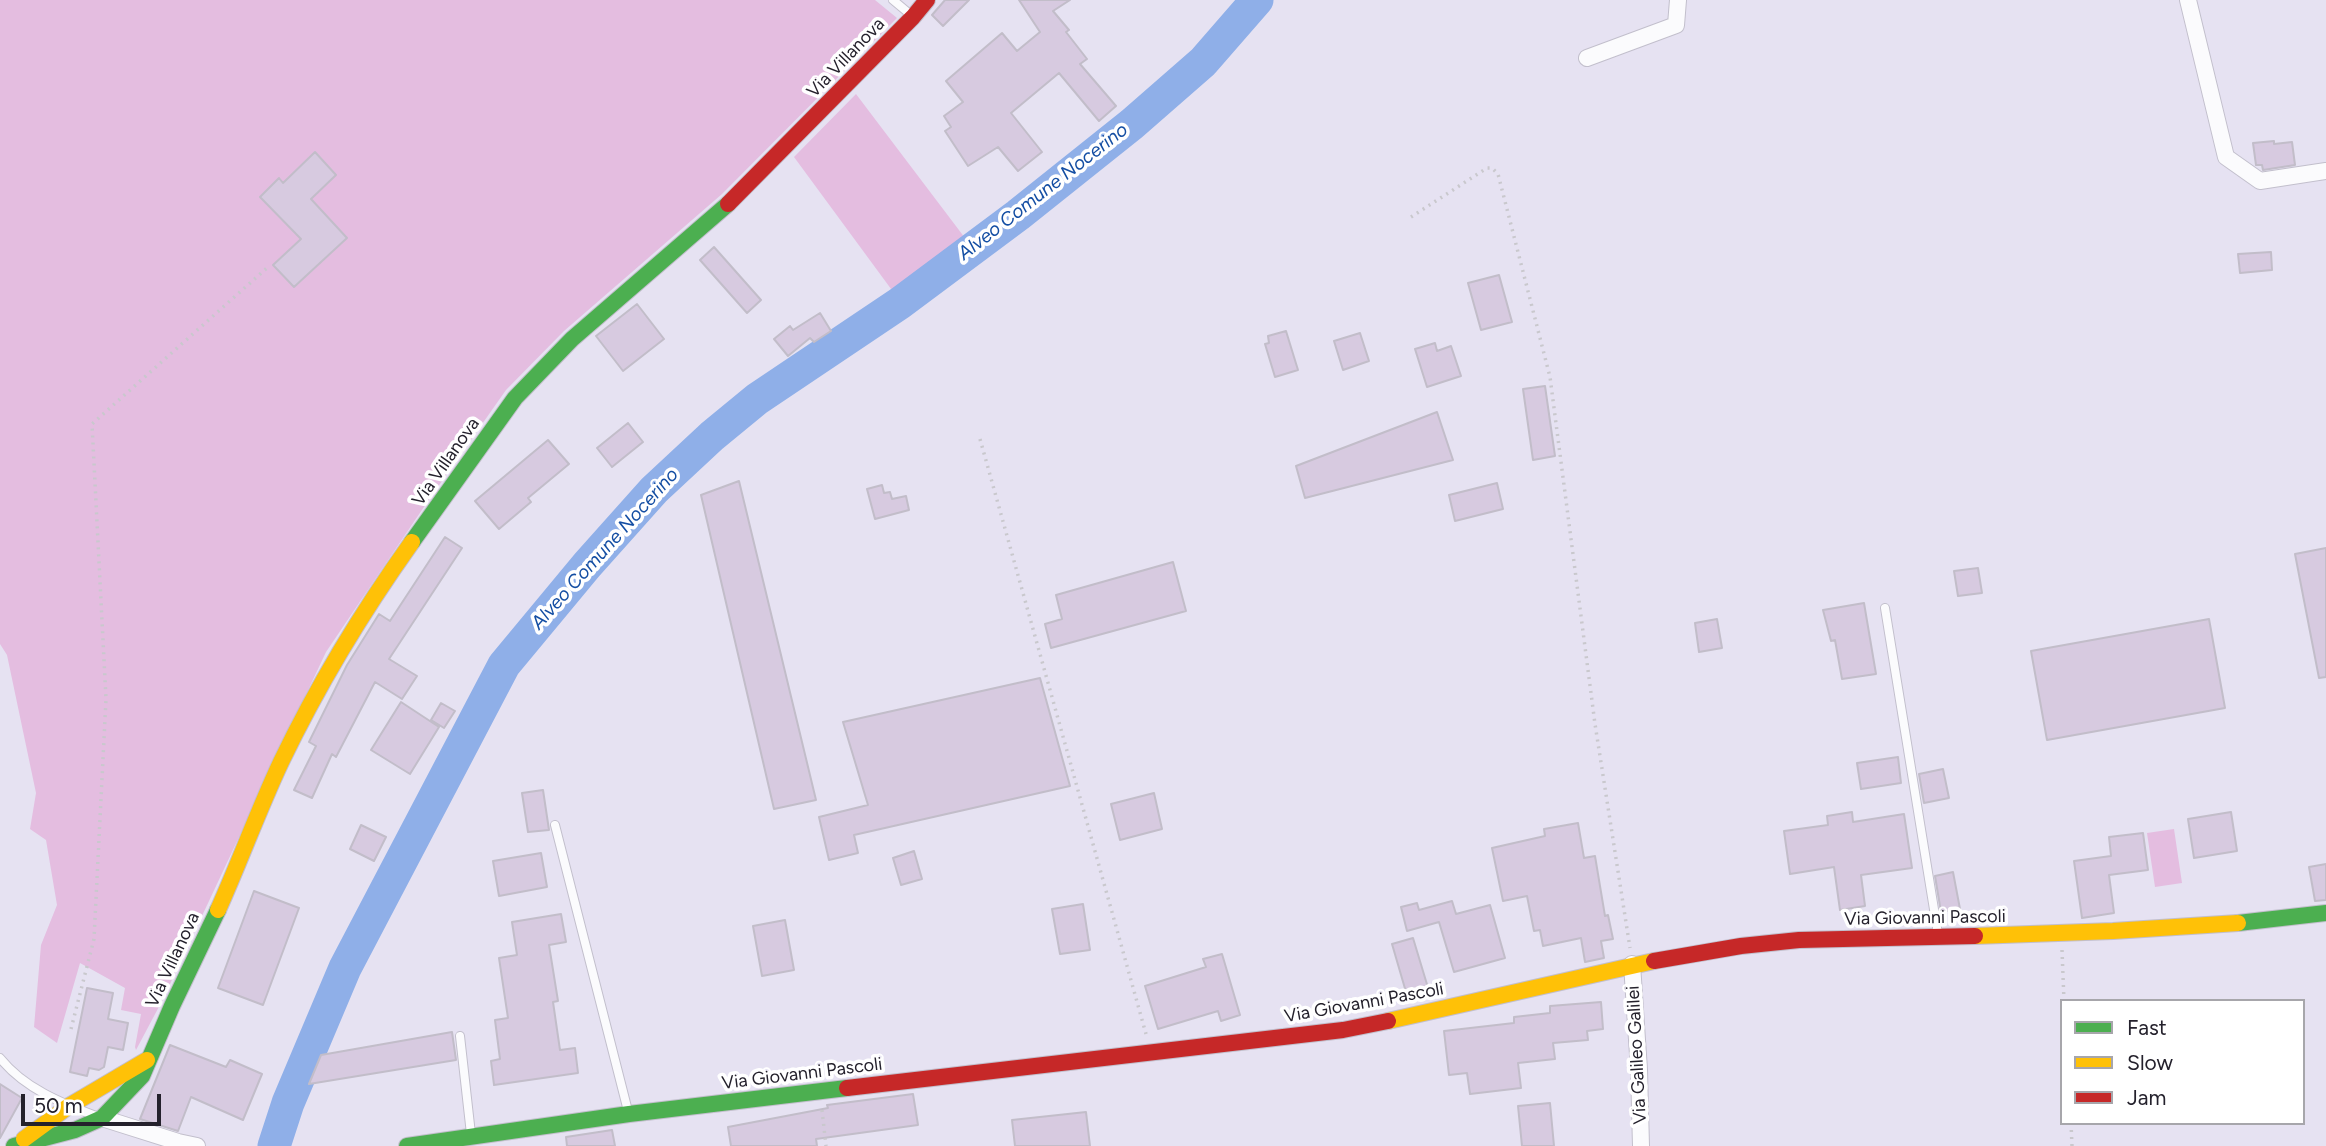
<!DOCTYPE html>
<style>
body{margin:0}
#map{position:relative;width:2326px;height:1146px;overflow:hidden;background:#e6e2f2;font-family:Figtree,sans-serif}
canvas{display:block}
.legend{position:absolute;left:2060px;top:999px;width:245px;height:126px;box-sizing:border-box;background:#fff;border:2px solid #a7a6ab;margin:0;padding:9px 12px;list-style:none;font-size:21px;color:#24212c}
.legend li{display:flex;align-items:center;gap:14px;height:35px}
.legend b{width:35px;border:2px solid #a7a6ab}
.scale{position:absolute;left:21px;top:1094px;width:140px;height:32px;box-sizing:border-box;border:4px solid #24212c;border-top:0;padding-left:9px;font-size:21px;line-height:24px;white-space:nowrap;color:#24212c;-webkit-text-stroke:5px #fff;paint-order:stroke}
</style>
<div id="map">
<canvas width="2326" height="1146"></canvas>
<ul class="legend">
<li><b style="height:9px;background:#4caf50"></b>Fast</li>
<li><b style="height:9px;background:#ffc107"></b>Slow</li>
<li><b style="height:9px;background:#c62828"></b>Jam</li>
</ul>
<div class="scale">50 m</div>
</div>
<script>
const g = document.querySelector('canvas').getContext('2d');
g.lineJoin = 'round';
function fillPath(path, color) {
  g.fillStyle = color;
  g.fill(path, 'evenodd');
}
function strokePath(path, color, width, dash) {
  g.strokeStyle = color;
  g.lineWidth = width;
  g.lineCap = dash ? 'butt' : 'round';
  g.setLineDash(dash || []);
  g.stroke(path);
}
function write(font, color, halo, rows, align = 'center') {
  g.font = font + ' Figtree,sans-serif';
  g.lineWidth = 7;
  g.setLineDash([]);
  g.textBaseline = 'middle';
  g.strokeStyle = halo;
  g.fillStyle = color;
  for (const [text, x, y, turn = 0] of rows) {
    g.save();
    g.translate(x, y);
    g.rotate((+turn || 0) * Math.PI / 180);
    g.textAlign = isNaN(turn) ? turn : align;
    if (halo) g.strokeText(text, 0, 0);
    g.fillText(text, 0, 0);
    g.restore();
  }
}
fillPath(new Path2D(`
 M0 0H875L897 18 722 194 564 331 506 390 428 501 326 652 162 1001 136 1050 135 1047 141 1014 121 1010 125 988 80 963 57 1043 34 1027 41 945 57 905 46 840 30 829 36 793 7 655 0 644Z
 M856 94 968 242 894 293 794 157Z
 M2174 829 2182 883 2155 887 2147 833Z`), '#e4bde0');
strokePath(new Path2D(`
 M274 1146 288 1103 345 968 504 665 587 565 654 490 712 436 757 399 900 303 1018 215 1132 124 1203 62 1257 0`), '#8fafe8', 33);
const building = new Path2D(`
 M945 0H969L943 26 932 15Z
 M1019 0H1070L1053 11 1069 30 1066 32 1087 59 1080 64 1116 106 1099 121 1059 73 1011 113 1042 152 1018 171 998 147 968 166 945 131 951 127 944 116 963 102 946 81 1002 33 1017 51 1040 32Z
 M2274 141V144L2292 142 2295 165 2263 170 2262 165H2256L2253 143Z
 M315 152 336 175 311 199 347 238 294 287 273 265 301 239 260 197 279 178 283 183Z
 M714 247 761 300 747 313 700 260Z
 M2271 252 2272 270 2240 273 2238 254Z
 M1499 275 1512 322 1481 330 1468 283Z
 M637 304 664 339 623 371 596 336Z
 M820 313 831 331 814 342 810 338 788 356 774 339 790 326 793 330Z
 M1286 331 1298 370 1275 377 1265 344 1269 343 1268 336Z
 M1360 333 1369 361 1343 370 1334 341Z
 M1435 343 1437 351 1451 346 1461 376 1427 387 1415 349Z
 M1545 386 1555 456 1533 460 1523 389Z
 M1437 412 1453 460 1305 498 1296 466Z
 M628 423 643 442 612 467 597 448Z
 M548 440 569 464 528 498 531 502 499 529 475 501Z
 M739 481 816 800 774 809 701 495Z
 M1497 483 1503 509 1455 521 1449 495Z
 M882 485 884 493 890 492 892 499 906 496 909 510 875 519 867 489Z
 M445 537 462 548 389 659 417 676 402 699 375 682 336 757 332 754 312 798 294 790 316 746 309 742 347 665 379 614 390 621Z
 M2326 548V677L2319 678 2295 554Z
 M1173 562 1186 611 1051 648 1045 624 1062 619 1056 595Z
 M1978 568 1982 593 1958 596 1954 571Z
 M1864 603 1876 674 1842 679 1835 640 1831 641 1823 610Z
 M1717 619 1722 648 1699 652 1695 623Z
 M2209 619 2225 708 2047 740 2031 651Z
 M1040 678 1070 786 854 835 858 853 829 860 819 817 868 805 843 722Z
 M401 702 439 727 410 774 371 750Z
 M441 703 455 711 444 728 431 720Z
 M1898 757 1901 783 1861 789 1857 763Z
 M1943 769 1949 798 1924 803 1919 774Z
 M543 790 549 830 528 832 522 793Z
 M1154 793 1162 829 1120 840 1111 804Z
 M1852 812 1853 822 1904 814 1912 868 1861 875 1865 906 1840 910 1834 867 1790 874 1784 831 1828 825 1827 816Z
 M2231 812 2237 851 2194 858 2188 819Z
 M1578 823 1584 858 1595 856 1605 916 1608 915 1613 939 1601 941 1604 958 1585 962 1581 938 1543 946 1540 930 1534 931 1527 896 1503 901 1492 848 1545 836 1544 829Z
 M361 825 386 837 374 861 350 849Z
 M2143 833 2148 870 2109 875 2114 913 2082 918 2074 861 2111 856 2109 837Z
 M914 851 922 879 901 885 893 858Z
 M541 853 547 887 499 896 493 861Z
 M2326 864V900L2315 901 2309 867Z
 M1953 872 1960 909 1941 912 1935 876Z
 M254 891 299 908 263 1005 218 988Z
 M1452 901 1456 914 1490 905 1505 958 1454 972 1439 922 1407 931 1401 907 1417 903 1419 910Z
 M1083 904 1090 950 1060 954 1052 909Z
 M561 914 566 942 549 945 558 1001 553 1002 560 1050 575 1048 578 1073 494 1085 491 1061 500 1059 495 1020 508 1018 499 958 517 955 512 922Z
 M785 920 794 970 762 976 753 926Z
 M1413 938 1429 991 1412 996 1410 990 1406 992 1392 944Z
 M1222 954 1240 1015 1221 1021 1218 1011 1158 1029 1145 986 1206 967 1203 959Z
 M87 988 113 993 108 1019 128 1023 123 1050 108 1047 104 1067 99 1070 89 1068 87 1076 70 1072Z
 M1601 1002 1603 1029 1587 1031 1588 1040 1553 1043 1555 1059 1518 1063 1521 1088 1470 1094 1467 1073 1449 1075 1444 1031 1514 1023V1017L1550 1013V1006Z
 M452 1032 456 1060 309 1084 321 1055Z
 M170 1045 226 1067 230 1060 262 1074 243 1120 191 1097 178 1131 140 1119Z
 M0 1084 22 1098 0 1138Z
 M913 1094 918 1125 816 1139 817 1146H731L728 1127 828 1108 827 1105Z
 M1550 1103 1554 1146H1522L1518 1106Z
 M1086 1112 1090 1146H1015L1012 1120Z
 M612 1130 615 1146H567L566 1137Z`);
fillPath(building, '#d7cae0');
strokePath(building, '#c2bdc9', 2);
const lane = new Path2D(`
 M893 0 911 15
 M1885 608 1938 934
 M555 825 628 1111
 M460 1036 471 1134
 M0 1058C24 1088 61 1103 96 1116`);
const street = new Path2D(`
 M2188 0 2226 157 2260 181 2326 171
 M1587 58 1676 25 1678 0
 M1632 964 1639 1070 1641 1146
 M102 1118 178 1142 197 1146`);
const fast = new Path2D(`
 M412 542 515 398 572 339 728 204
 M2238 923 2326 913
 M14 1146 75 1130 102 1118 142 1076 172 1006 218 910
 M407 1146 629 1114 847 1088`);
const slow = new Path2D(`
 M218 910C240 861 258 811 281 762 318 685 362 612 412 542
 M1975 936 2113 931 2238 923
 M1388 1021 1654 961
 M24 1139 69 1106 147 1060`);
const jam = new Path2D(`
 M728 204 913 17 927 0
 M1654 961 1741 946 1799 940 1975 936
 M847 1088 1343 1030 1388 1021`);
strokePath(lane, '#c2bfcc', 10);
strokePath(street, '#c2bfcc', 18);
strokePath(fast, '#c2bfcc', 18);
strokePath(slow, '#c2bfcc', 18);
strokePath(jam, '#c2bfcc', 18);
strokePath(new Path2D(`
 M1411 217 1487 168H1492L1498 174 1550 377 1595 724 1630 948
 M980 439 1146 1034
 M2062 950 2064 1001
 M71 1029 94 939 106 699 92 424 268 267
 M822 1110 826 1146
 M2071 1123 2072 1146`), '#c9c8cd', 3.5, [2, 5]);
strokePath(lane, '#fbfbfd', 8);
strokePath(street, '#fbfbfd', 16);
strokePath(fast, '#4caf50', 16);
strokePath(slow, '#ffc107', 16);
strokePath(jam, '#c62828', 16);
write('18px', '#24212c', '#fff', [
 ["Via Villanova",846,58,-46],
 ["Via Villanova",446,462,-55],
 ["Via Giovanni Pascoli",1925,918,-1],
 ["Via Villanova",173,960,-65],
 ["Via Giovanni Pascoli",1364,1003,-10],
 ["Via Galileo Galilei",1637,1055,-93],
 ["Via Giovanni Pascoli",802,1074,-7]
]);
write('italic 19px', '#144ea3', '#fff', [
 ["Alveo Comune Nocerino",1043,192,-38],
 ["Alveo Comune Nocerino",605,549,-48]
]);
</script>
